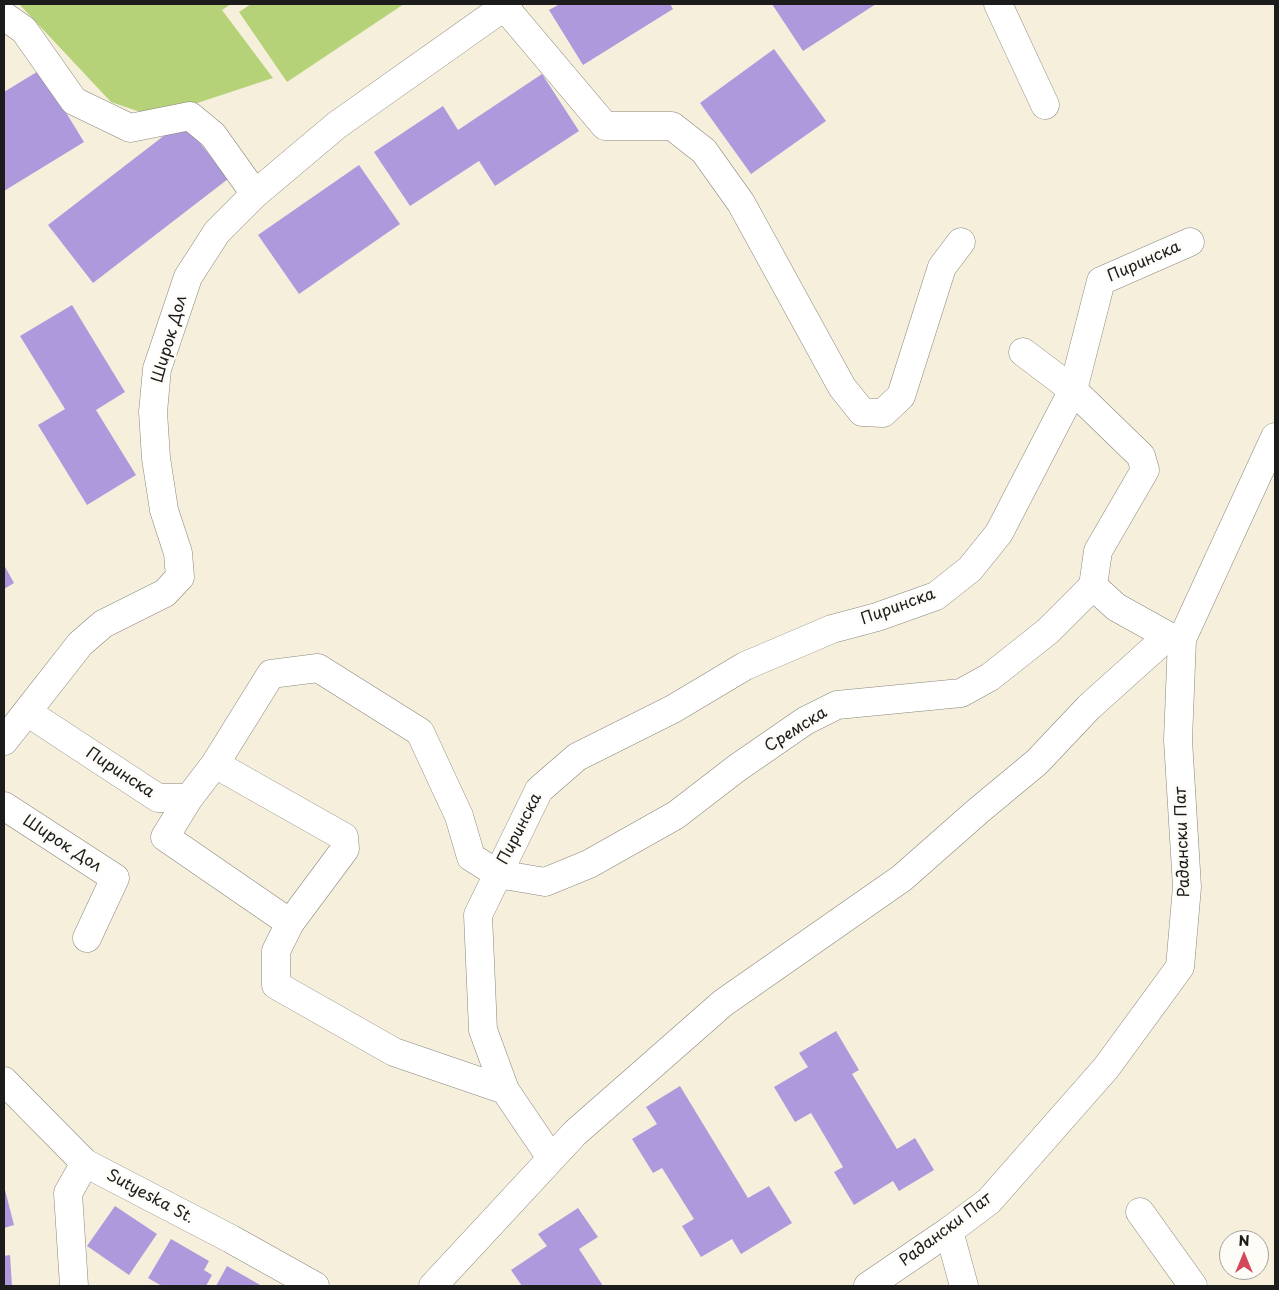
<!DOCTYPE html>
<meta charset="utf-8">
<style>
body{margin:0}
#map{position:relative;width:1279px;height:1290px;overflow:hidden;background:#f6efdc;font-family:"Playpen Sans",sans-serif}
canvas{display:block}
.frame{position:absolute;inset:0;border:5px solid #1c1c1c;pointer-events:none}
.north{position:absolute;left:1219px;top:1230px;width:50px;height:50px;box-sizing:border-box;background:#fdfcf7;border:1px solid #a3a29f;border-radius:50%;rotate:0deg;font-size:14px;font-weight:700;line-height:20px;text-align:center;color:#1c1c1c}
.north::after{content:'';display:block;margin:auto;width:18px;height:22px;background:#d1495b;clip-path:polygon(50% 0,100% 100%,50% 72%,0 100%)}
</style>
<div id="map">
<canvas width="1279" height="1290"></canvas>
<div class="frame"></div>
<div class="north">N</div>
</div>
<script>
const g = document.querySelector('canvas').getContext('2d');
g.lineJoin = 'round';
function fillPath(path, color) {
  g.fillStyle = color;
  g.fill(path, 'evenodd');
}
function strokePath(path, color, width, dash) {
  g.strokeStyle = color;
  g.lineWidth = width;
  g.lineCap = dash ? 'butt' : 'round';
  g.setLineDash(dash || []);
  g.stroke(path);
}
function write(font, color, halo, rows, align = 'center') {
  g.font = font + ' "Playpen Sans",sans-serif';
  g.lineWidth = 5;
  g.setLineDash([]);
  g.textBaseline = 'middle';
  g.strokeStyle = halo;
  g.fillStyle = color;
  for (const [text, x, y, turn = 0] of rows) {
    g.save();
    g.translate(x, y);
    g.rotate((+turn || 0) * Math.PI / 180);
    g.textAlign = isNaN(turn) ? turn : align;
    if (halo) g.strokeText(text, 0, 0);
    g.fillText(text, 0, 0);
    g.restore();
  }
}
fillPath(new Path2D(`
 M19 4H231L222 10 273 78 155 117 111 102Z
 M251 4H404L287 82 239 12Z`), '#b5d278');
fillPath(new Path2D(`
 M560 4H670L673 9 583 65 549 10Z
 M772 4H876L803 51Z
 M774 49 826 121 751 174 700 103Z
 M40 70 84 142 4 191V92Z
 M542 74 579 131 495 186 479 161 410 206 374 152 443 106 458 130Z
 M183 121 228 179 93 283 48 225Z
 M359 165 400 224 299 294 258 235Z
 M72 305 125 392 96 410 136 475 87 505 38 425 65 409 20 336Z
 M4 565 14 583 4 589Z
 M836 1031 859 1070 852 1074 897 1149 915 1138 934 1170 899 1191 893 1181 854 1205 834 1172 843 1167 811 1113 795 1122 774 1087 808 1067 799 1053Z
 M680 1086 748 1198 769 1186 792 1223 741 1254 732 1239 701 1257 682 1226 694 1219 662 1168 653 1173 632 1139 657 1124 646 1107Z
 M4 1186 14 1225 4 1228Z
 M115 1206 157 1234 129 1275 87 1246Z
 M578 1208 598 1237 579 1249 603 1286H522L511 1270 547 1246 538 1234Z
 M171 1239 209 1261 204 1270 212 1275 206 1286H162L148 1278Z
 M10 1255 12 1286H4V1256Z
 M227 1266 262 1286H216Z`), '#ae99dd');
const minor = new Path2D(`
 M502 4 605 126H672L704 151 741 203 842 387 862 412 883 413 901 396 942 267 961 242
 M998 4 1045 105
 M4 16 24 30 74 101 130 128 190 116 213 135 255 194
 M1023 352 1073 390 1141 456 1145 470 1098 551 1093 586 1116 607 1168 636 1182 639
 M27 712 158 798H189L215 764 271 674 318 668 420 732 459 816 471 857 498 874 545 882 589 864 676 815 737 768 805 721 837 705 961 693 990 677 1048 631 1093 586
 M4 741 80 644 103 624 165 593 180 577 178 553 164 510 156 458 153 412 157 369 188 277 217 232 255 194 337 125 508 4
 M189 798 165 837 290 923 345 849 344 837 215 764
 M4 806 115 878 87 938
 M290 923 276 951V985L394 1052 505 1090
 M551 1158 505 1090 483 1030 478 915 539 790 577 757 673 709 745 666 832 629 877 617 936 596 970 569 999 533 1073 390 1101 281 1190 242
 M1140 1212 1193 1286
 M949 1231 964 1286
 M74 1286 68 1193 85 1163
 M433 1286 575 1133 723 1003 902 878 978 811 1037 762 1089 707 1168 636`);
const tertiary = new Path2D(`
 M4 1081 85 1163 231 1239 315 1286
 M868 1286 949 1231 989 1201 1106 1068 1180 967 1187 887 1178 740 1182 639 1275 437`);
strokePath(minor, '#89867c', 29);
strokePath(tertiary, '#89867c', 29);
strokePath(minor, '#fff', 28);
strokePath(tertiary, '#fff', 28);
write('16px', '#1c1c1c', '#fdfcf7', [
 ["Пиринска",1144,262,-24],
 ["Широк Дол",170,339,-74],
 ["Пиринска",898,607,-20],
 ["Сремска",796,730,-32],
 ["Пиринска",120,773,33],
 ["Пиринска",520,829,-63],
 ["Радански Пат",1183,842,-92],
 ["Широк Дол",62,844,33],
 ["Sutyeska St.",150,1197,28],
 ["Радански Пат",946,1230,-37]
]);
</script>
